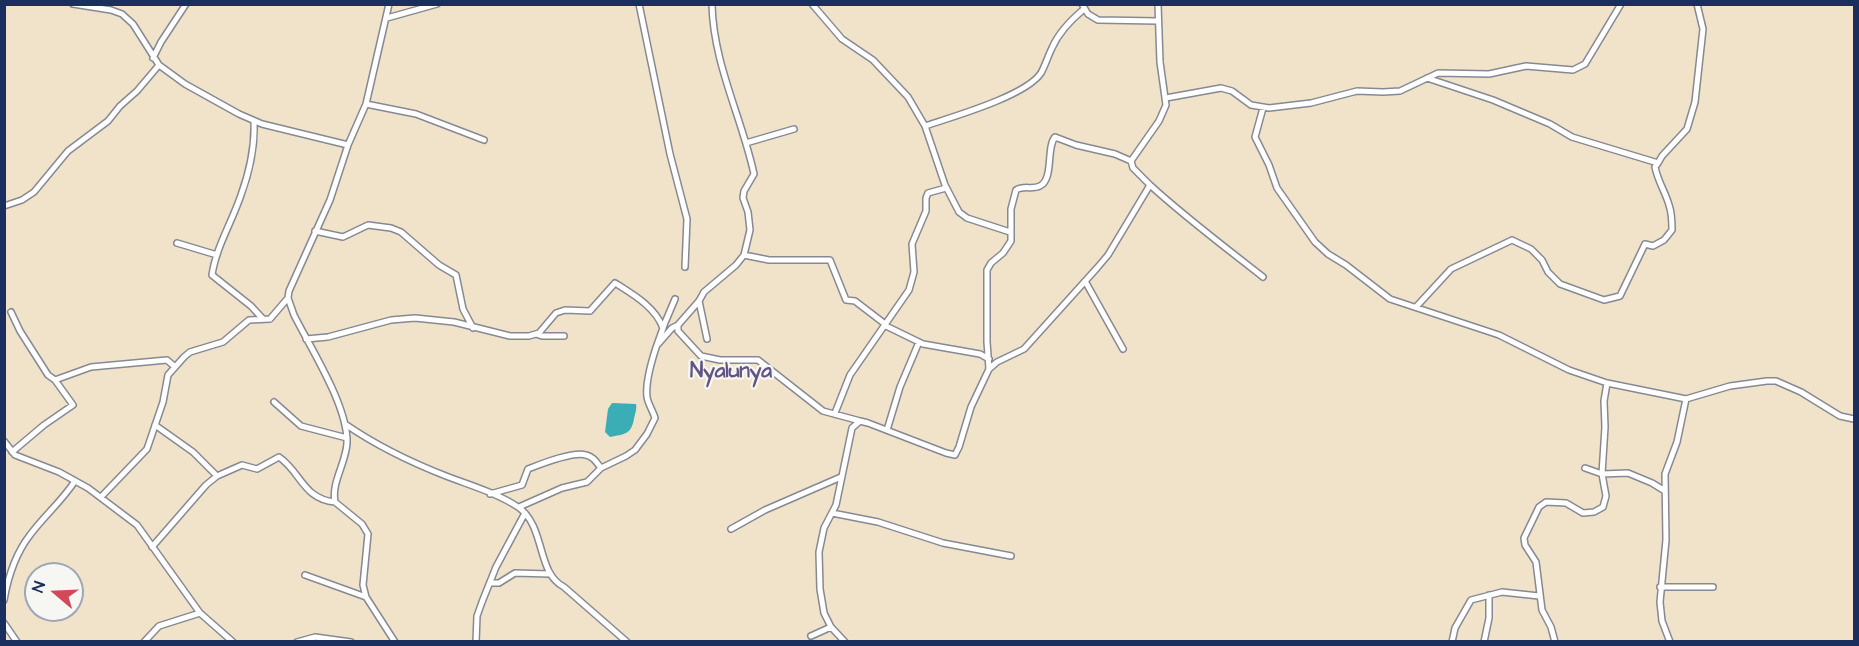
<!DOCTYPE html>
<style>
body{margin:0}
#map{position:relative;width:1859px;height:646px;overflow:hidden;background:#f0e3c9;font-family:"Architects Daughter",sans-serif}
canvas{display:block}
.frame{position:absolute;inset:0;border:6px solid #1b2f5e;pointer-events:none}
.north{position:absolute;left:24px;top:562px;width:60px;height:60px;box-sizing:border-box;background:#f6f6f2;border:2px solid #9ea6b7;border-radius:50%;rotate:289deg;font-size:16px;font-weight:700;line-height:24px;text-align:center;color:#1b2f5e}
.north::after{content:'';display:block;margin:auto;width:21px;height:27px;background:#d1495b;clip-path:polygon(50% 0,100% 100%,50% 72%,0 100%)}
</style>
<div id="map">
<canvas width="1859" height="646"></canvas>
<div class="frame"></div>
<div class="north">N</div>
</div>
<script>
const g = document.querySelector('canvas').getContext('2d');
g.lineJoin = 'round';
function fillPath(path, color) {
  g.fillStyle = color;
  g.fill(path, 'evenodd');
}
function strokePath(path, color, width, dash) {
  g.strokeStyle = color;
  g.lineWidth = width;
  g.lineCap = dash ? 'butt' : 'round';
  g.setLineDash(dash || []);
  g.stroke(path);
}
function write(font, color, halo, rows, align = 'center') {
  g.font = font + ' "Architects Daughter",sans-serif';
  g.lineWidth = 4.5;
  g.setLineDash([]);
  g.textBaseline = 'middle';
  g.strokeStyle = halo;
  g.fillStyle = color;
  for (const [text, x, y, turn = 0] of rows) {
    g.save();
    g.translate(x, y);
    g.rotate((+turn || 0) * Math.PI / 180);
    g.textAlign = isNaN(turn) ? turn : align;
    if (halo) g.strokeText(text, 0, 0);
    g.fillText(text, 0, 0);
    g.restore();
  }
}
fillPath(new Path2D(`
 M612 403 636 404C637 410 635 413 634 419 631 435 624 434 610 437L605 432 608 409Z`), '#3badb5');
const minor = new Path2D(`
 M73 4 111 10 122 14 133 24 159 65 185 84 239 114 262 124 348 145
 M389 4 366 104 348 145 330 200 289 291 288 298 294 315C311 349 348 406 347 443 346 463 331 483 335 502L362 524 368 534 363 585 366 597 395 642
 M639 4 670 154 687 219 685 267
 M812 4 842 39 873 60 908 97 925 126 945 185 959 212 967 218 1010 232
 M1082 4 1088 14 1098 20 1158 21
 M387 18 437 4
 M153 58 161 42 186 4
 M1427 78 1493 100 1550 124 1572 137 1658 163 1662 156 1687 129 1695 102 1703 29 1697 4
 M1166 98 1221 88 1232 91 1251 105 1269 108 1311 103 1357 91 1383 92 1400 91 1438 73 1489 74 1526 66 1573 70 1585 64 1621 4
 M366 104 416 114 484 140
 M1263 108 1255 137 1269 165 1277 188 1315 242 1328 254 1346 265 1390 299 1499 335 1569 370 1607 383 1686 399 1730 386 1767 381H1776L1801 392 1840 416 1854 419
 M254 121C255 145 249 173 241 195 232 222 216 247 212 275L251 306 263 319
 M925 126C952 117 1026 96 1041 73 1045 66 1048 56 1052 48 1058 34 1072 19 1084 9
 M746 143 794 129
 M1150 185C1186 218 1225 247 1263 277
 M4 206 22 200 34 192 68 151 108 121 120 106 137 91 159 65
 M315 231 343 237 368 225 391 228 401 232 439 265 456 275 463 309 473 328
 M177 243 217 255
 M744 255 769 260H830L846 300 855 301 885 324
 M1085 281 1123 349
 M699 301 707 339
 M1416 307 1451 269 1512 240 1531 249 1542 260 1548 272 1560 284 1604 300 1620 296 1645 244 1653 246 1664 240 1672 230C1672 221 1672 213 1669 205 1665 191 1658 182 1655 167L1658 163
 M11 312 20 331 48 375 55 380 73 405 44 425 12 452
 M678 325V331L701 356 720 360H758L823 411 860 421
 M884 325 923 344 980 354 989 359
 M536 334 542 336H564
 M306 339 328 337 391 320 415 318 454 322 510 336H529L539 333 556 313 565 310 590 311 615 283C634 295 655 307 663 328
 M658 344 672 328 678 325 699 301 704 292 736 265 744 255 750 230 748 212 743 198 744 191 754 174C742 118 713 63 712 4
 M989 369 987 342V270L991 263 1003 253 1011 241V209L1016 190C1024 185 1032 190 1040 186 1054 179 1046 147 1055 137L1076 145 1115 154 1131 161
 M55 380 91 367 167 360 175 367
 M274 402 301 426 347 438
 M835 413 850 375 909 290 914 272 912 244 926 211V198L928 193 946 188
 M345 424C377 446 410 462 446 476 469 485 497 493 518 507 546 526 536 573 564 587L627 642
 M155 425 193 452 217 476 242 465 257 469 279 457C301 472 303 499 335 502
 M887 430 900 387 919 342
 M4 441 15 455 59 472 88 488 137 525 200 613 233 642
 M1585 468 1602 474 1628 473 1652 483 1665 491
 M490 494 522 485 528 469C541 464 573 451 586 455 594 457 596 462 601 468
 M101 497 147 449 163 402 168 375 184 357 190 352 223 342 249 320 270 319 288 298
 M519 507 562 488 587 482 601 468 626 456 635 450 647 434 655 418C653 411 648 404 647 397 644 373 665 321 675 299
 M832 513 878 522 943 543 1011 556
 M731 529 765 510 841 477
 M152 547 206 485 217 476
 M305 575 366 597
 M490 583H499L515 573 550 574
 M1660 587H1713
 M4 600C8 577 16 553 30 535 44 516 62 501 75 481
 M4 623 17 642
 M811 636 831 627
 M144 642 159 626 200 613
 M297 642 315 637 351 642
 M476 642 477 616 482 602 496 567 525 513
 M845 642 831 627 824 613 820 589 819 552 824 528 836 505 852 428 860 421 868 423 946 453 955 455 959 447 971 407 989 369 997 362 1024 349 1097 268 1108 255 1150 185 1133 168 1131 161 1159 121 1166 105 1160 62 1158 4
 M1452 642 1455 628 1471 600 1502 592 1539 596
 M1484 642 1489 618V595
 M1555 642 1551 627 1542 610 1536 562 1525 545 1524 538 1539 507 1546 502 1566 503 1583 513 1594 512 1603 507 1606 496 1602 474 1605 427 1604 401 1607 383
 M1670 642 1662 621 1660 602 1666 540 1665 474 1677 442 1686 399`);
strokePath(minor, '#868994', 8);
strokePath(minor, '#fff', 5);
write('bold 21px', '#625586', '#f6f6f2', [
 ["Nyalunya",731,373]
]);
</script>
